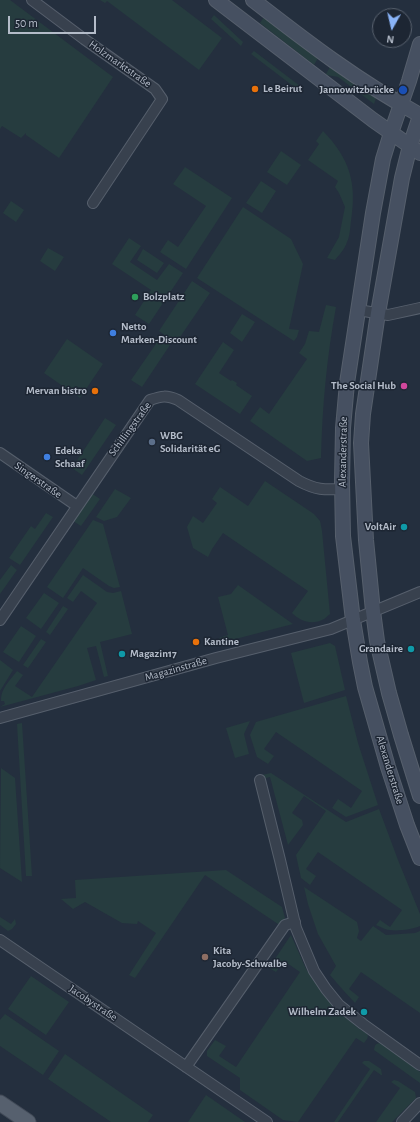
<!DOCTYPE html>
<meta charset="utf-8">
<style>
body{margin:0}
#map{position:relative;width:420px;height:1122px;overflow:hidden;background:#242f3e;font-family:"Alegreya Sans",sans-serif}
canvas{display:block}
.north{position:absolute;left:372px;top:8px;width:40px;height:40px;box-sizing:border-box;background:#1d2633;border:1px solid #59626f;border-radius:50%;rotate:188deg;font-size:11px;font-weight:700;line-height:16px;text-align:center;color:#b4bcc9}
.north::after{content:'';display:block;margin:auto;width:14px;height:18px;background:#8ab4f8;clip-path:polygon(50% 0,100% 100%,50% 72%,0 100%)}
.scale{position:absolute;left:8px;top:16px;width:88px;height:18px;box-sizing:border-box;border:2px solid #b4bcc9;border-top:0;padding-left:5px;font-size:12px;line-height:14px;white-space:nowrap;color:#b4bcc9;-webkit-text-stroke:3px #1d2633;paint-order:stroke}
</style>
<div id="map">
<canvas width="420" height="1122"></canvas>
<div class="north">N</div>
<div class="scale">50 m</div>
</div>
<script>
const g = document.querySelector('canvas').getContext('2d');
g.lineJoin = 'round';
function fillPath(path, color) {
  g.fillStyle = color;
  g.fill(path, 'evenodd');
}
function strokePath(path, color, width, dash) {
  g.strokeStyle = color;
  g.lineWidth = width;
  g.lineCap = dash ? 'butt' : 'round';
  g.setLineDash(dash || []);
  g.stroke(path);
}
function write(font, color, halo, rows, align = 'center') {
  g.font = font + ' "Alegreya Sans",sans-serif';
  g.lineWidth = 3;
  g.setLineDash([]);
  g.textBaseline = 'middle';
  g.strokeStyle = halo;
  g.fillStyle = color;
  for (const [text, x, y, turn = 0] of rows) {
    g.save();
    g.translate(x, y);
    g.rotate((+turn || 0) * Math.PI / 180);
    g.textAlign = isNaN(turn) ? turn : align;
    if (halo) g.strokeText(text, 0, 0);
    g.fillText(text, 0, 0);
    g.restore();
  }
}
fillPath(new Path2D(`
 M0 0H10L113 77 59 158 26 135V133L21 138 2 126 0 129Z
 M100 0H172L222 38 199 70 107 1 105 3Z
 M214 15 243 42 241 46 211 19Z
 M264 17 318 58 314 65 260 23Z
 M254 51 300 86 297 89 251 54Z
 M330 67 376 98 374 104 338 77 327 75 326 74Z
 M323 131C350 159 357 183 351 221 350 228 350 236 347 242 345 249 339 255 335 260L327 258 339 237 345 207 339 193 335 187 338 181 308 160 319 144 316 141Z
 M281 151 301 165 287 185 267 172Z
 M185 167 232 198 186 269 160 252 168 240 178 247 206 206 173 184Z
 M261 181 276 191 262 213 246 203Z
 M11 201 24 210 16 222 3 213Z
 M243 207 291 239 303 264 289 329 299 330 297 337 294 341 197 278Z
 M129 238 141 246 130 262 157 280 169 264 183 273 149 324 135 315 151 290 112 264Z
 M48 248 64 257 55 271 40 261Z
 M143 249 164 263 157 273 137 260Z
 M192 281 210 293 176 343 159 331Z
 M326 305 336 307C327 356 322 407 321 458L307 461 250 421 260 407 269 414 307 359 299 353 305 344 309 331 319 332Z
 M242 314 255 322 242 342 230 333Z
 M160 338 170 345 142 387 131 380Z
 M67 339 103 364 80 398 44 373Z
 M223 342 234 350 219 373 231 381 232 380 237 383 236 385 252 396 240 414 195 384Z
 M105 418 116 425 82 475 72 468Z
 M265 481 314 514 320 521 322 531 330 614C327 616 325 619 322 620 311 625 300 621 292 613L308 591 223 533 212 549 208 557 193 548 187 527 193 516 203 523 217 503 212 499 220 487 248 506Z
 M115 489 131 498 117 517 104 521 96 517Z
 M91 493 100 499 81 526 73 521Z
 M46 513 53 517 20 565 9 558 31 526 35 529Z
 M93 520 103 524 120 587 114 588 109 586 83 568 63 598 47 587Z
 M11 565 17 570 0 594V580Z
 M83 575 107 592 113 593 121 591 132 634 100 642 108 676 104 677 96 646 87 648 96 680 78 686 0 707 5 704 4 701H1C0 690 10 680 17 671L23 675 15 686 32 697 97 603 81 591 73 602 67 598Z
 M238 585 293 624 220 643 219 638 228 635 218 597 231 594Z
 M44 593 59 603 41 629 26 618Z
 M63 606 68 609 50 635 46 632Z
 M21 626 36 636 19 662 3 652Z
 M41 639 46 642 28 668 23 665Z
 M330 643 335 646 345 690 304 703 291 653Z
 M0 660 13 670 0 691Z
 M346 696 358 743 378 805 346 817 332 808 338 799 351 808 362 791 276 732 264 749 274 756 268 764 257 757 250 735 256 722Z
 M250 721 244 734 249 754 235 758 226 728Z
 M22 723 32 876H26L17 724Z
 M1 768 15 778 22 882 0 868Z
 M271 773 346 822 379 809 398 860 420 914V926C411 930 394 932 385 929 382 928 379 926 376 925L380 920 390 927 402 910 318 852 306 869 316 876 310 885 301 878 296 855 326 811 304 796 292 813 302 820 303 825 288 845 270 777 263 779 262 775Z
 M226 870 282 907 285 918 281 926 205 875 135 978 129 975 156 933 138 921 137 924 122 923 85 902 73 909 61 899 76 898 75 880Z
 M304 887 357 922 359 931 357 938 361 941 373 926 386 935 415 933 420 931V1013L361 972 349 989 359 997 355 1003 343 990 330 975 336 966 318 934 308 904Z
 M0 917 11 924 15 919 16 924 12 929 8 931 0 925Z
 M291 935 306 969 323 994 339 1011 358 1028 366 1033 368 1036 367 1039 364 1043 356 1038 298 1122 283 1120 240 1090V1078L207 1056V1051L215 1040 226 1046 219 1056 236 1067 300 972 284 961 276 972 269 968Z
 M31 976 69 1002 46 1035 8 1009Z
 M5 1014 59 1051 43 1075 0 1046V1020Z
 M380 1043 420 1072V1083L374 1050C375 1045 375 1044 380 1043Z
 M65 1054 153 1115 148 1122H111L48 1079Z
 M364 1061H369L381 1069 382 1075H381L374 1070 338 1122H334L370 1069 362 1063Z
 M394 1080 398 1081 415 1092 416 1098 392 1122H376L400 1088 391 1082Z
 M206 1095 245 1122H188Z`), '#263c3f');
const minor = new Path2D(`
 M32 0 84 39 155 89 162 99 93 203
 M358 310 388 315 420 308
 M0 453 77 506
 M0 620 150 400C162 396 166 395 178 400L299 481C316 490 324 490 342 489
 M0 718 216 658 331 629 420 592
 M260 780 280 860 296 928 314 971 326 989 339 1005 363 1024 420 1065
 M0 940 267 1122
 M186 1067 285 925 295 922
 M402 1122 420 1103`);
const secondary = new Path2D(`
 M216 0 373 120 420 153
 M253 0C307 42 359 82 420 115
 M420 44 409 81 391 133 383 159 373 213 347 383 343 428 342 482 343 536 353 620 360 662 365 687 388 767 407 825 420 858
 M420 116 410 146 402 178 378 313 363 414 361 443 366 540 373 611 377 641 389 693 401 735 420 796`);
const primary = new Path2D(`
 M0 1103 28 1122`);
strokePath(minor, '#565f6c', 12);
strokePath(secondary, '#565f6c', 16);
strokePath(primary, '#414a57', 17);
strokePath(minor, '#38414e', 10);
strokePath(secondary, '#465061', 14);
strokePath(primary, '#56606e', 15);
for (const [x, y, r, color] of [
 [255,89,4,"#e8710a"],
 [403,90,5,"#1a4fb4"],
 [135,297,4,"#2e9e5b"],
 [113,333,4,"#3f7fe0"],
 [404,386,4,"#d1479c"],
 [95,391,4,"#e8710a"],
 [152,442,4,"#5c6f8a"],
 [47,457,4,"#3f7fe0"],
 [404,527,4,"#0f9aa8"],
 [196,642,4,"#e8710a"],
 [411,649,4,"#0f9aa8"],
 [122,654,4,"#0f9aa8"],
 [205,957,4,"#8d6e63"],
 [364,1012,4,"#0f9aa8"]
]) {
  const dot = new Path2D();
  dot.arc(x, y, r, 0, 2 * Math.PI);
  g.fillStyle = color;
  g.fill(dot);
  strokePath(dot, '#1d2633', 1.5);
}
write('11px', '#b4bcc9', '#1d2633', [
 ["Holzmarktstraße",120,64,35],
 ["Schillingstraße",130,429,-54],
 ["Alexanderstraße",343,452,-89],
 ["Singerstraße",38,480,35],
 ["Magazinstraße",176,669,-16],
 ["Alexanderstraße",390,770,73],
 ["Jacobystraße",93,1003,34]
]);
write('bold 11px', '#b4bcc9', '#1d2633', [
 ["Le Beirut",263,89],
 ["Jannowitzbrücke",394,90,"right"],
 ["Bolzplatz",143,297],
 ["Netto",121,327],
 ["Marken-Discount",121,340],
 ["The Social Hub",396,386,"right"],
 ["Mervan bistro",87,391,"right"],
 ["WBG",160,436],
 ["Solidarität eG",160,449],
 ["Edeka",55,451],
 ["Schaaf",55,464],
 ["VoltAir",396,527,"right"],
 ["Kantine",204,642],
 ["Grandaire",403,649,"right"],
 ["Magazin17",130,654],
 ["Kita",213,951],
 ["Jacoby-Schwalbe",213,964],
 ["Wilhelm Zadek",356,1012,"right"]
], 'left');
</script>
